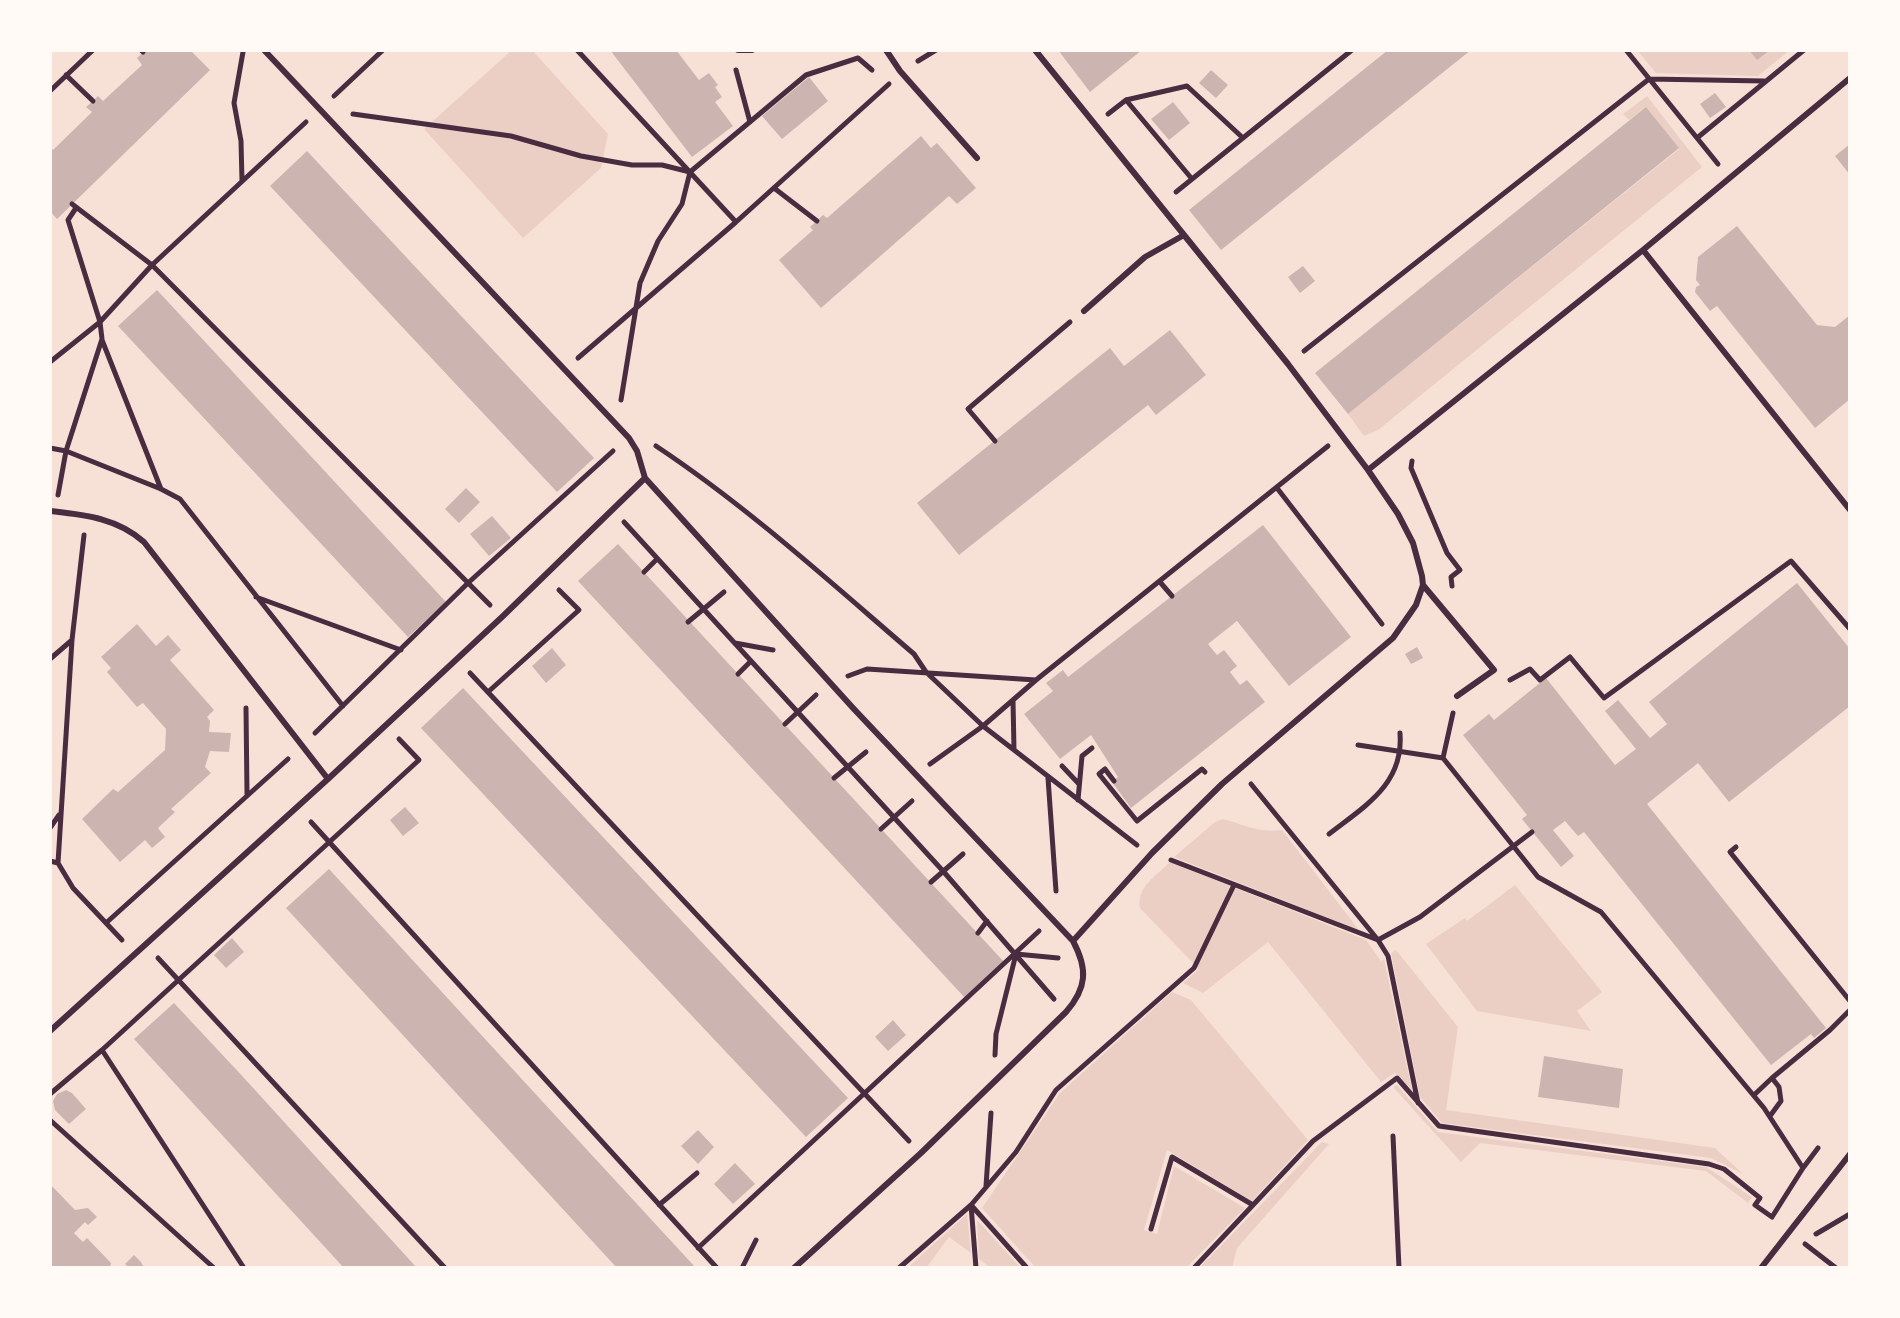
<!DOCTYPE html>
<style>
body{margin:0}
#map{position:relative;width:1900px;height:1318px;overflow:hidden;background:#f7e1d7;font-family:"Public Sans",sans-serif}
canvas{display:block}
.frame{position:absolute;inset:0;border:52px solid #fffaf5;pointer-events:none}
</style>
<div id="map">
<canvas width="1900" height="1318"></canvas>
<div class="frame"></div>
</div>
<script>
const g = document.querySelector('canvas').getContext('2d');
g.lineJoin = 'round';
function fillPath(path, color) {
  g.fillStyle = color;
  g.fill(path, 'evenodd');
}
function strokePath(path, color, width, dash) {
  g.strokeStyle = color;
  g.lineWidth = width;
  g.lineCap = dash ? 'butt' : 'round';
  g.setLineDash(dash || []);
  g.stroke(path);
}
fillPath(new Path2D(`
 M512 50H532L608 134 601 168 523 238 424 129Z
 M1637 50H1790L1758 76 1656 73Z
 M1647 96 1702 167 1378 430 1364 436 1348 414 1679 149 1646 107 1629 120 1623 114Z
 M1223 819C1247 825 1256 833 1282 830L1359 930 1174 857 1215 822Z
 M1170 862 1366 940 1381 961 1384 959 1412 1090 1395 1073 1381 1082 1268 942 1203 993 1183 983 1199 969 1140 908C1136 887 1156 876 1170 862Z
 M1515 885 1602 992 1577 1011 1591 1031 1477 1011 1426 944 1465 918 1467 921Z
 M1396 950 1458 1027 1446 1110 1715 1148 1743 1174 1711 1158 1442 1123 1420 1097 1391 953Z
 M1172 992 1191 1000 1308 1140 1252 1201 1167 1150 1144 1230 1157 1234 1174 1166 1245 1208 1186 1268H1036L982 1208 1060 1093Z
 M1397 1085 1438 1132 1706 1167 1752 1197 1748 1203 1706 1171 1480 1143 1461 1162 1393 1087Z
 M1322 1142 1329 1144 1237 1248 1232 1268H1199Z
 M967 1214 971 1253 949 1237 926 1268H907Z
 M977 1220 1021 1268H991L979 1259Z`), '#ebcfc5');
fillPath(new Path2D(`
 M146 50 154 52 157 50H190L210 70 57 219 50 211V147L53 150 92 112 86 107 93 101 98 96 103 101 142 65 137 58Z
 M610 50H676L699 80 709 73 718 85 715 87 722 97 715 102 733 126 692 157Z
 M1058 50H1142L1090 92Z
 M1388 50H1471L1221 250 1189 210Z
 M1749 50H1770L1757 60Z
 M1211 70 1228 85 1216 98 1199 83Z
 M809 77 828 101 782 139 762 116Z
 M1715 93 1726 107 1710 118 1700 104Z
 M1173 102 1190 123 1169 140 1151 119Z
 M1646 107 1679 148 1348 414 1315 373Z
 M921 136 931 148 937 143 976 188 957 204 949 196 821 308 779 260 813 230 810 227 823 215 827 218Z
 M1850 144V175L1835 156Z
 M307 151 594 458 557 492 270 186Z
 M1737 226 1817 325 1835 327 1850 315V399L1815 428 1717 306 1710 311 1695 292 1696 287 1700 285 1696 280 1698 257Z
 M1303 266 1315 281 1300 293 1288 277Z
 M157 290 446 602 408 637 118 326Z
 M1170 330 1206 375 1156 415 1148 405 959 555 917 503 1110 348 1124 366Z
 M466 488 480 502 459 523 445 509Z
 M492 516 511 538 489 556 470 534Z
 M1263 525 1351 637 1289 686 1237 621 1208 644 1217 655 1224 650 1237 666 1230 672 1240 685 1247 680 1265 702 1131 808 1112 782 1118 777 1091 735 1060 759 1024 714 1053 691 1046 683 1063 670 1068 677Z
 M618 544 1005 963 966 999 578 581Z
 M1797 583 1850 649V706L1729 802 1698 763 1647 804 1826 1028 1814 1038 1811 1034 1771 1065 1584 832 1578 836 1565 821 1553 830 1574 856 1561 867 1522 819 1527 815 1463 735 1489 714 1494 720 1546 678 1615 765 1636 749 1605 711 1618 700 1650 738 1667 724 1649 702Z
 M137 624 156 646 168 635 174 642 181 650 170 660 214 710 207 717 210 721 209 732 231 733 229 752 210 751 205 767 211 773 171 809 175 812 158 828 165 837 152 848 145 840 120 862 82 819 113 789 118 792 165 750 166 729 143 703 137 707 107 672 111 668 101 657Z
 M1417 647 1423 658 1411 664 1405 654Z
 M552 648 566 665 546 683 532 666Z
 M463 688 848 1098 806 1137 421 728Z
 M405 807 419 823 403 836 390 820Z
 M329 869 542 1101 696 1268H617L286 908Z
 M232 938 244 952 226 968 214 955Z
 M174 1003 245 1079 417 1268H344L134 1039Z
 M893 1020 906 1035 888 1051 875 1037Z
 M1544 1056 1623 1069 1619 1108 1538 1097Z
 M66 1090 72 1093 86 1109 69 1124 55 1110 53 1101 57 1094Z
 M698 1130 714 1147 698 1164 681 1146Z
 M735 1163 755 1184 733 1204 714 1184Z
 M50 1184 75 1210 88 1208 97 1217 88 1225 85 1222 74 1233 83 1242 87 1238 111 1263 110 1268H50Z
 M134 1255 141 1262 144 1268H129L125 1264Z`), '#ccb4b1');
strokePath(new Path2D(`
 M141 50 143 52
 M577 50 736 222
 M1626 50 1718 164
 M918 61 936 50
 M736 70 750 122
 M66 75 93 101
 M50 91 93 50
 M334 96 383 50
 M1126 100 1192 179
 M353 114 511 136 581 156 632 165H662L690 172
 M1108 114 1126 100 1187 86 1243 138
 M1697 138 1804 50
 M242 181 241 141 234 103 243 52
 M774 188 817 221
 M1176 192 1352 50
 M72 204 152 265 490 605
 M102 340 161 489
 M1304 351 1649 79 1764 81
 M578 358 736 222 889 84
 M50 362 100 322 152 265 306 122
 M621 400 640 283 658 241 682 204 690 172 806 75 858 58 872 70
 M995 441 968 409 1070 322
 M656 446C748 507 830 582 914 654L926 672 983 726 1137 845
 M50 448 66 451 102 339 100 322 68 220 76 208
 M1412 461 1411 468 1447 553 1460 570 1451 577 1452 586
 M1277 488 1382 624
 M58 495 66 451 161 489 180 499 343 706
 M624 522 943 871 1054 999
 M84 535 72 640 58 863 73 888 122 940
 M644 572 657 559
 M1160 582 1172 596
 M256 597 401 650
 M688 622 724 592
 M735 643 773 650
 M50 659 72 640
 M470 673 909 1141
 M738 674 751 661
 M848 676 867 669 1036 680
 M1510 680 1530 669 1540 680 1570 657 1604 698 1791 561 1850 629
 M488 692 579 610 559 590
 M1013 700 1014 750
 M246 708 247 794
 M785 724 816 695
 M315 733 468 583 613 451
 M1358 745 1443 758
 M930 764 983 726 1036 680 1328 446
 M1062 766 1079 784
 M834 778 866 752
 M1048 778 1056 891
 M1114 781 1105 769 1099 774 1137 821 1202 769 1205 772
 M1251 784 1378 940 1388 956 1418 1103
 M1078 800 1082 756 1092 748
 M311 822 717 1268
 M50 828 59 815
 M881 829 912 801
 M1329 834C1365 806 1404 784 1400 733
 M1736 847 1730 852 1850 1001
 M1171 860 1378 940 1420 917 1532 832
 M50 861 58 863
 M931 882 963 854
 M106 923 288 759
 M978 933 987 921
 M158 958 445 1268
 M102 1050 244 1268
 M995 1055 996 1034 1016 954 1058 958
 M1772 1078 1830 1030 1850 1010
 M50 1094 102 1050 419 760 399 739
 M1754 1095 1772 1078 1779 1087 1781 1101 1770 1116
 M50 1120 214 1268
 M1393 1136 1399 1268
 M1803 1168 1818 1148
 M986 1186 991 1113
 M659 1205 697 1173
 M1151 1229 1172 1157 1253 1205 1313 1141 1397 1078 1439 1126 1709 1164 1724 1169 1760 1198 1755 1205 1772 1217 1803 1168 1764 1108 1601 912 1538 877 1443 758 1453 713
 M1816 1234 1850 1214
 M1805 1244 1836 1268
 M698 1248 1039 931
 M742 1268 756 1240
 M899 1268 971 1205 1016 1152 1056 1090 1194 968 1234 885
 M976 1268 971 1205 1027 1268
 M1194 1268 1253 1205`), '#4a2c40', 5);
strokePath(new Path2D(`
 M264 50 629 438 637 451 645 478
 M738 50H752
 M886 50 900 71 977 158
 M1035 50 1288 364 1368 470 1398 514 1413 543 1422 576 1423 585 1416 605 1393 638 1222 784 1152 853 1073 941
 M1643 250 1850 510
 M1084 311 1145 257 1184 235
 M1368 470 1643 250 1850 78
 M50 511C85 515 117 518 144 542L328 779 50 1031
 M1423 585 1494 670 1457 696
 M328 779 502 617 645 478 853 708 1073 941C1088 969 1087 988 1066 1012L921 1153 794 1268
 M1761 1268 1850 1154`), '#4a2c40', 6);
</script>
